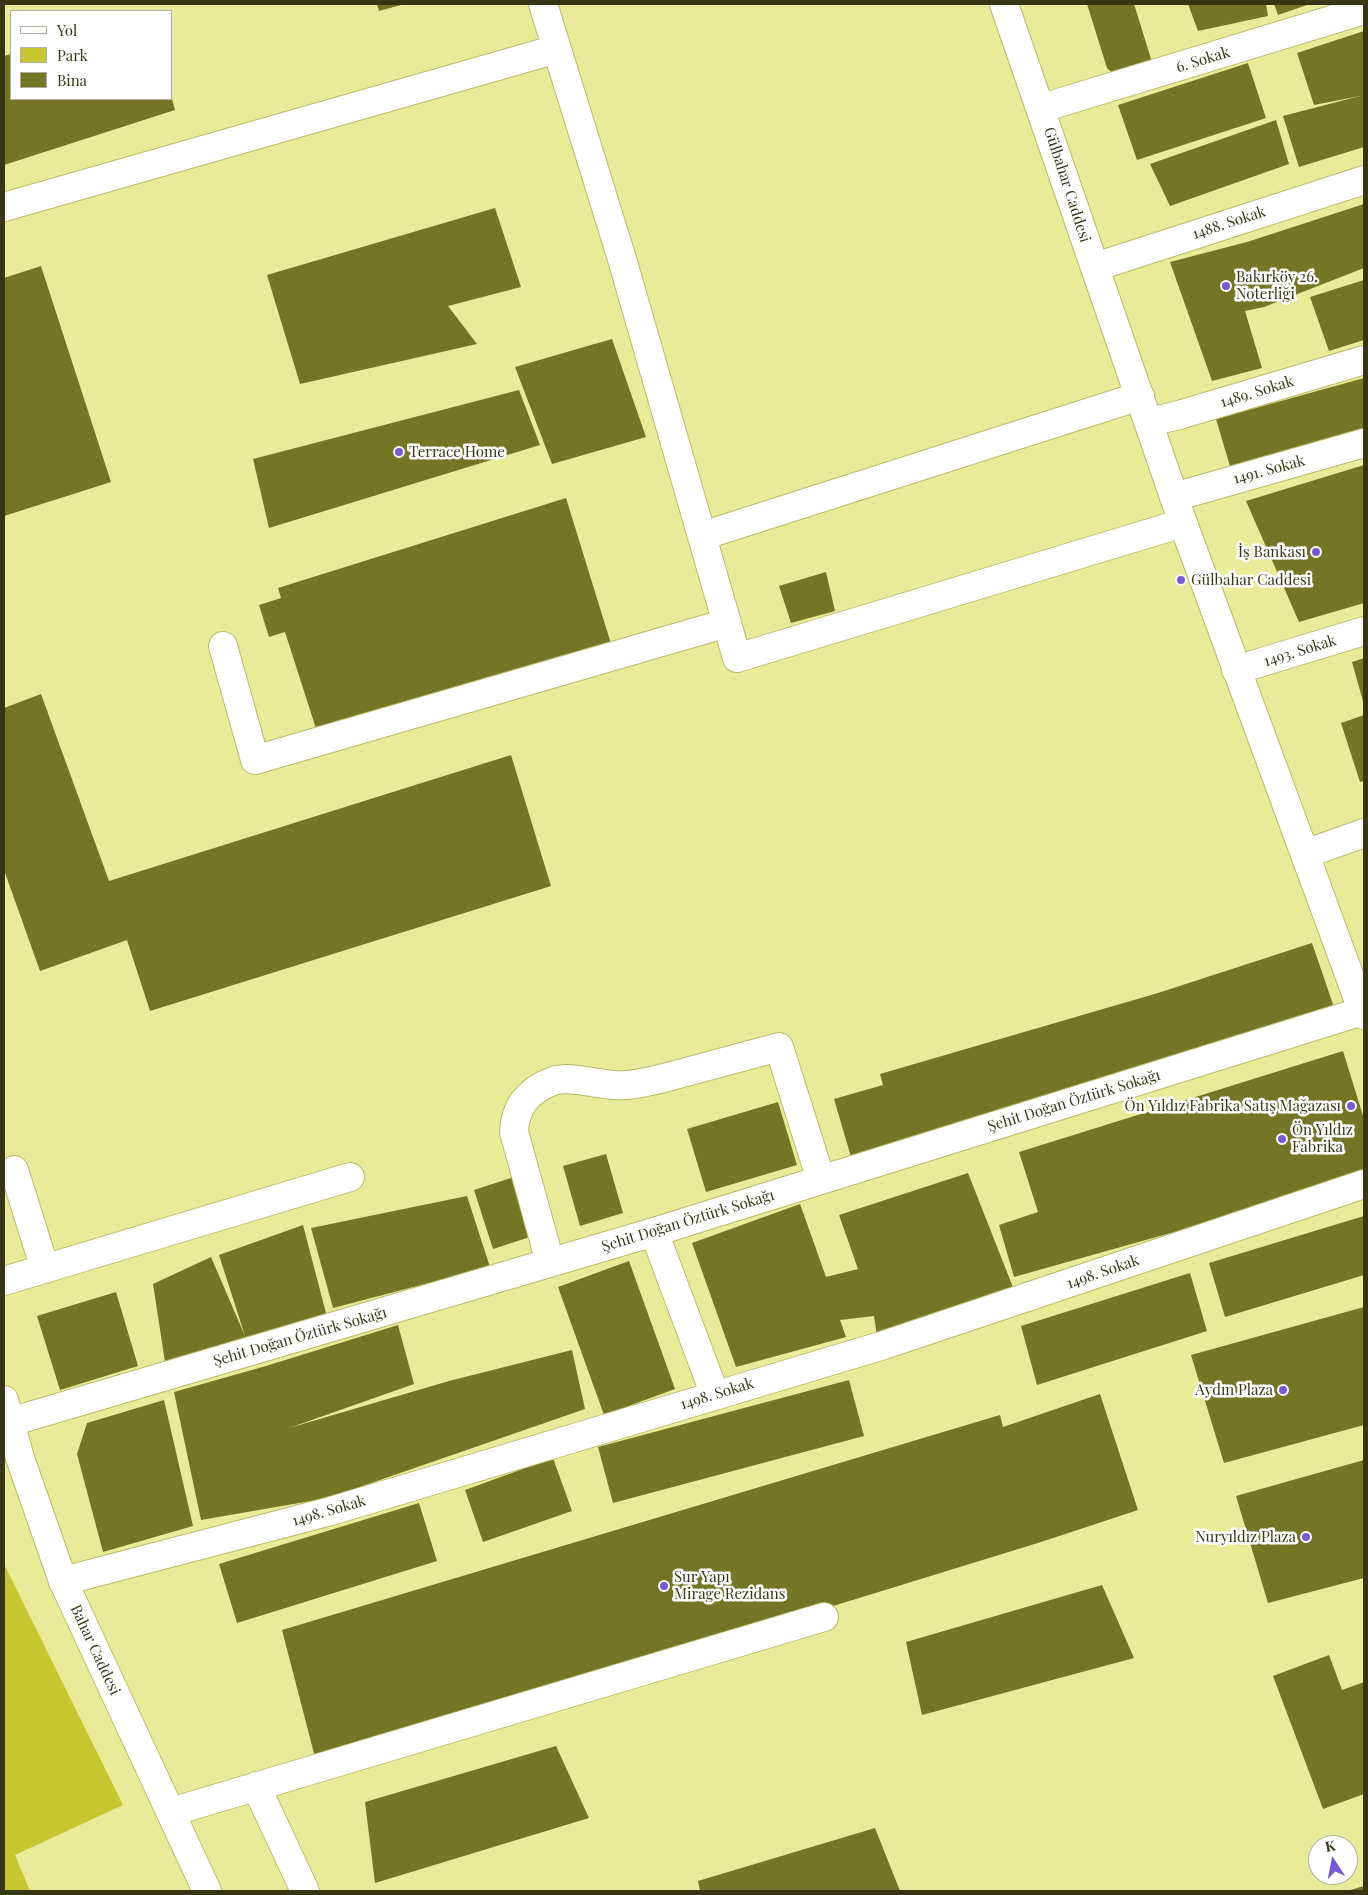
<!DOCTYPE html>
<meta charset="utf-8">
<style>
body{margin:0}
#map{position:relative;width:1368px;height:1895px;overflow:hidden;background:#e9eb98;font-family:"Playfair Display",serif}
canvas{display:block}
.frame{position:absolute;inset:0;border:5px solid #363614;pointer-events:none}
.legend{position:absolute;left:10px;top:10px;width:162px;height:90px;box-sizing:border-box;background:#fff;border:1px solid #afafa1;margin:0;padding:6px 9px;list-style:none;font-size:15px;color:#363614}
.legend li{display:flex;align-items:center;gap:10px;height:25px}
.legend b{width:25px;border:1px solid #afafa1}
.north{position:absolute;left:1308px;top:1835px;width:50px;height:50px;box-sizing:border-box;background:#fff;border:1px solid #afafa1;border-radius:50%;rotate:349deg;font-size:14px;font-weight:700;line-height:20px;text-align:center;color:#363614}
.north::after{content:'';display:block;margin:auto;width:18px;height:22px;background:#755ad4;clip-path:polygon(50% 0,100% 100%,50% 72%,0 100%)}
</style>
<div id="map">
<canvas width="1368" height="1895"></canvas>
<div class="frame"></div>
<ul class="legend">
<li><b style="height:6px;background:#fff"></b>Yol</li>
<li><b style="height:14px;background:#c7c62f"></b>Park</li>
<li><b style="height:14px;background:#747525"></b>Bina</li>
</ul>
<div class="north">K</div>
</div>
<script>
const g = document.querySelector('canvas').getContext('2d');
g.lineJoin = 'round';
function fillPath(path, color) {
  g.fillStyle = color;
  g.fill(path, 'evenodd');
}
function strokePath(path, color, width, dash) {
  g.strokeStyle = color;
  g.lineWidth = width;
  g.lineCap = dash ? 'butt' : 'round';
  g.setLineDash(dash || []);
  g.stroke(path);
}
function write(font, color, halo, rows, align = 'center') {
  g.font = font + ' "Playfair Display",serif';
  g.lineWidth = 5;
  g.setLineDash([]);
  g.textBaseline = 'middle';
  g.strokeStyle = halo;
  g.fillStyle = color;
  for (const [text, x, y, turn = 0] of rows) {
    g.save();
    g.translate(x, y);
    g.rotate((+turn || 0) * Math.PI / 180);
    g.textAlign = isNaN(turn) ? turn : align;
    if (halo) g.strokeText(text, 0, 0);
    g.fillText(text, 0, 0);
    g.restore();
  }
}
fillPath(new Path2D(`
 M4 1564 123 1805 15 1855 30 1891H4Z`), '#c7c62f');
fillPath(new Path2D(`
 M377 4H405L379 11Z
 M1087 4H1134L1152 62 1114 74 1107 68Z
 M1188 4H1266L1268 16 1198 31Z
 M1274 4H1310L1278 15Z
 M1364 31V147L1299 167 1283 116 1360 96 1314 105 1297 53Z
 M11 54V99H172L175 110 4 165V56Z
 M1248 63 1266 118 1137 160 1118 105Z
 M1276 120 1289 164 1170 206 1150 164Z
 M1364 204V268L1264 307 1245 311 1262 368 1212 381 1170 262 1247 242Z
 M495 208 521 287 448 306 477 344 300 384 267 275Z
 M41 266 111 482 4 516V278Z
 M1364 280V340L1329 351 1310 297Z
 M612 339 646 437 552 464 515 367Z
 M1364 378V437L1232 473 1216 419Z
 M519 390 540 445 269 528 253 459Z
 M1364 465V603L1299 622 1246 501Z
 M566 498 612 647 319 738 285 632 269 637 259 605 281 598 278 588Z
 M826 572 835 611 791 623 779 586Z
 M1364 658V705L1352 662Z
 M41 694 109 881 511 755 551 886 150 1011 127 940 40 971 4 870V708Z
 M1364 715V781L1360 782 1341 723Z
 M1312 943 1335 1010 851 1157 834 1099 883 1085 880 1074 1158 993Z
 M1343 1051 1364 1119V1174L1224 1218 1014 1277 999 1225 1038 1212 1019 1152Z
 M778 1102 797 1165 706 1192 687 1129Z
 M606 1154 623 1213 580 1226 563 1166Z
 M968 1173 1016 1295 877 1336 874 1316 840 1320 846 1337 736 1367 692 1243 800 1204 826 1277 858 1269 839 1215Z
 M514 1177 533 1236 493 1249 474 1190Z
 M467 1196 490 1267 333 1308 311 1228Z
 M1364 1216V1275L1225 1317 1209 1263Z
 M303 1225 327 1317 165 1362 153 1284 211 1257 245 1336 219 1255Z
 M629 1261 675 1389 604 1415 558 1287Z
 M1190 1273 1207 1331 1037 1385 1021 1326Z
 M116 1292 138 1366 60 1390 37 1316Z
 M1364 1307V1425L1224 1463 1191 1355Z
 M398 1325 414 1384 289 1428 449 1381 572 1350 585 1409 328 1498 201 1520 174 1392 266 1366Z
 M849 1380 864 1436 613 1503 598 1447Z
 M1100 1394 1138 1510 1041 1542 317 1765 282 1630 1000 1415 1003 1427Z
 M164 1400 193 1526 103 1552 77 1454 87 1423Z
 M553 1458 572 1511 483 1542 465 1490Z
 M1364 1460V1578L1268 1603 1236 1496Z
 M419 1503 437 1561 237 1623 219 1564Z
 M1102 1585 1134 1658 922 1715 906 1642Z
 M1329 1655 1342 1690 1364 1682V1794L1323 1809 1273 1676Z
 M556 1746 589 1818 375 1883 365 1802Z
 M875 1828 900 1891H700L698 1881Z
 M1364 1886V1891H1347Z`), '#747525');
const minor = new Path2D(`
 M543 4 622 259 737 658 1183 523
 M1042 108 1364 10
 M4 207 557 49
 M1095 267 1364 180
 M1149 422 1179 415 1364 360
 M1174 497 1364 443
 M702 536 1140 396
 M223 646 255 760 727 623
 M1236 670 1364 631
 M1305 854 1364 833
 M14 1170 45 1269
 M654 1232 715 1395
 M550 1262 514 1132C515 1106 529 1090 553 1081 573 1074 603 1088 627 1085 649 1083 670 1076 690 1071 720 1063 749 1055 779 1047L821 1180
 M4 1281 350 1177
 M10 1422 654 1232 1363 1011
 M63 1581 331 1511 884 1345 1364 1184
 M256 1786 305 1891
 M171 1812 824 1617`);
const major = new Path2D(`
 M1004 4 1183 523 1364 1015
 M4 1400 20 1458 63 1581 207 1891`);
strokePath(minor, '#b8b968', 30);
strokePath(major, '#b8b968', 30);
strokePath(minor, '#fff', 28);
strokePath(major, '#fff', 28);
for (const [x, y, r, color] of [
 [1226,286,5,"#755ad4"],
 [399,452,5,"#755ad4"],
 [1316,552,5,"#755ad4"],
 [1181,580,5,"#755ad4"],
 [1351,1106,5,"#755ad4"],
 [1282,1139,5,"#755ad4"],
 [1283,1390,5,"#755ad4"],
 [1306,1537,5,"#755ad4"],
 [664,1586,5,"#755ad4"]
]) {
  const dot = new Path2D();
  dot.arc(x, y, r, 0, 2 * Math.PI);
  g.fillStyle = color;
  g.fill(dot);
  strokePath(dot, '#fff', 2);
}
write('15px', '#363614', '#fff', [
 ["6. Sokak",1203,60,-17],
 ["Gülbahar Caddesi",1067,185,72],
 ["1488. Sokak",1229,223,-18],
 ["1489. Sokak",1257,392,-17],
 ["1491. Sokak",1269,470,-15],
 ["1493. Sokak",1300,651,-17],
 ["Şehit Doğan Öztürk Sokağı",1074,1101,-17],
 ["Şehit Doğan Öztürk Sokağı",688,1221,-17],
 ["1498. Sokak",1103,1272,-19],
 ["Şehit Doğan Öztürk Sokağı",300,1337,-16],
 ["1498. Sokak",717,1394,-17],
 ["1498. Sokak",329,1511,-16],
 ["Bahar Caddesi",95,1650,65]
]);
write('15px', '#363614', '#fff', [
 ["Bakırköy 26.",1236,277],
 ["Noterliği",1236,294],
 ["Terrace Home",409,452],
 ["İş Bankası",1306,552,"right"],
 ["Gülbahar Caddesi",1191,580],
 ["Ön Yıldız Fabrika Satış Mağazası",1341,1106,"right"],
 ["Ön Yıldız",1292,1130],
 ["Fabrika",1292,1147],
 ["Aydın Plaza",1273,1390,"right"],
 ["Nuryıldız Plaza",1296,1537,"right"],
 ["Sur Yapı",674,1577],
 ["Mirage Rezidans",674,1594]
], 'left');
</script>
